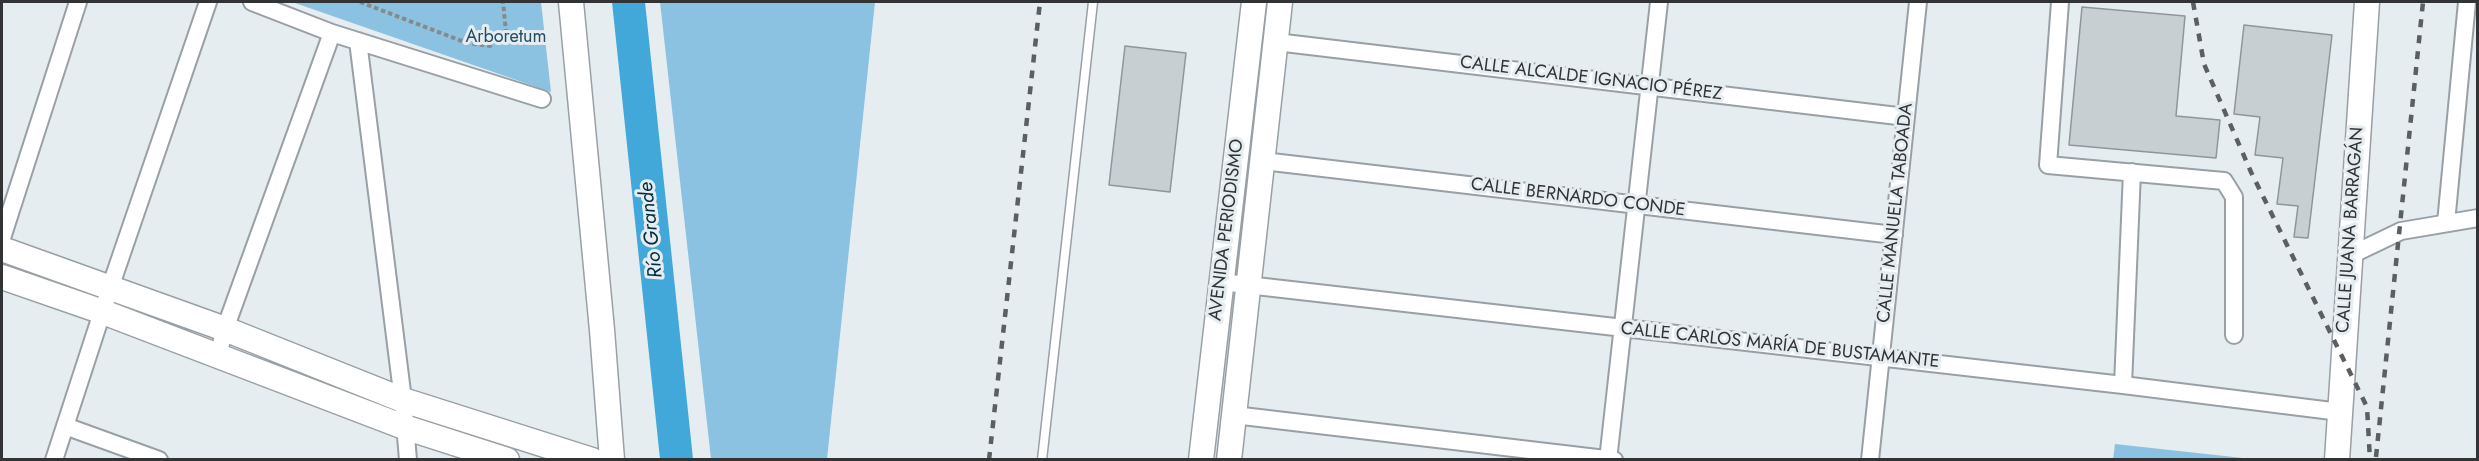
<!DOCTYPE html>
<meta charset="utf-8">
<style>
body{margin:0}
#map{position:relative;width:2479px;height:461px;overflow:hidden;background:#e5edf1;font-family:Jost,sans-serif}
canvas{display:block}
.frame{position:absolute;inset:0;border:3px solid #313335;pointer-events:none}
</style>
<div id="map">
<canvas width="2479" height="461"></canvas>
<div class="frame"></div>
</div>
<script>
const g = document.querySelector('canvas').getContext('2d');
g.lineJoin = 'round';
function fillPath(path, color) {
  g.fillStyle = color;
  g.fill(path, 'evenodd');
}
function strokePath(path, color, width, dash) {
  g.strokeStyle = color;
  g.lineWidth = width;
  g.lineCap = dash ? 'butt' : 'round';
  g.setLineDash(dash || []);
  g.stroke(path);
}
function write(font, color, halo, rows, align = 'center') {
  g.font = font + ' Jost,sans-serif';
  g.lineWidth = 6;
  g.setLineDash([]);
  g.textBaseline = 'middle';
  g.strokeStyle = halo;
  g.fillStyle = color;
  for (const [text, x, y, turn = 0] of rows) {
    g.save();
    g.translate(x, y);
    g.rotate((+turn || 0) * Math.PI / 180);
    g.textAlign = isNaN(turn) ? turn : align;
    if (halo) g.strokeText(text, 0, 0);
    g.fillText(text, 0, 0);
    g.restore();
  }
}
fillPath(new Path2D(`
 M292 2H541L551 92Z
 M660 2H875L827 459H711Z
 M2115 444 2252 459H2113Z`), '#8cc2e1');
fillPath(new Path2D(`
 M612 2H645L693 459H660Z`), '#42a8da');
const building = new Path2D(`
 M2082 7 2185 16 2176 116 2220 120 2216 158 2069 145Z
 M2244 25 2332 35 2308 238 2294 237 2298 206 2277 204 2283 158 2255 155 2260 117 2234 114Z
 M1125 46 1186 53 1170 192 1109 185Z`);
fillPath(building, '#c8cfd3');
strokePath(building, '#8f969a', 1.5);
const lane = new Path2D(`
 M1042 460 1093 2`);
const street = new Path2D(`
 M252 2 332 33 542 99
 M2060 2 2048 165 2224 181 2234 197V335
 M358 41 403 400 408 460
 M1276 42 1906 117
 M1263 161 1894 235
 M2446 223 2467 2
 M2 238 78 2
 M2349 256 2401 231 2478 218
 M1221 282 2123 385 2340 412
 M218 355 225 329 332 33
 M2123 385 2132 172
 M1234 415 1614 460
 M65 426 159 460
 M54 460 110 288 208 2
 M1608 460 1659 2
 M1870 460 1918 2`);
const secondary = new Path2D(`
 M571 2 602 330 612 460
 M2 249 225 329 403 400 592 460
 M2 277 103 312 404 427 507 460
 M1201 460 1254 2
 M1229 460 1280 2
 M2337 460 2367 2`);
strokePath(lane, '#99a0a5', 11);
strokePath(street, '#99a0a5', 20);
strokePath(secondary, '#99a0a5', 27);
strokePath(new Path2D(`
 M360 2 467 43 490 46 506 32 503 2`), '#858a8d', 4, [4.5, 3]);
strokePath(lane, '#fff', 8);
strokePath(street, '#fff', 16);
strokePath(secondary, '#fff', 24);
strokePath(new Path2D(`
 M2193 2 2204 64 2251 172 2367 407 2370 460
 M2376 457 2423 2
 M989 460 1040 2`), '#5c5f62', 4.5, [8, 8]);
write('18px', '#234d63', '#e5edf1', [
 ["Arboretum",506,38]
]);
write('18px', '#313335', '#e5edf1', [
 ["CALLE ALCALDE IGNACIO PÉREZ",1591,79,7],
 ["CALLE BERNARDO CONDE",1578,198,7],
 ["CALLE MANUELA TABOADA",1896,213,-84],
 ["AVENIDA PERIODISMO",1227,230,-83],
 ["CALLE JUANA BARRAGÁN",2351,230,-86],
 ["CALLE CARLOS MARÍA DE BUSTAMANTE",1780,346,6]
]);
write('italic 20px', '#002d41', '#e5edf1', [
 ["Río Grande",652,230,-96]
]);
</script>
